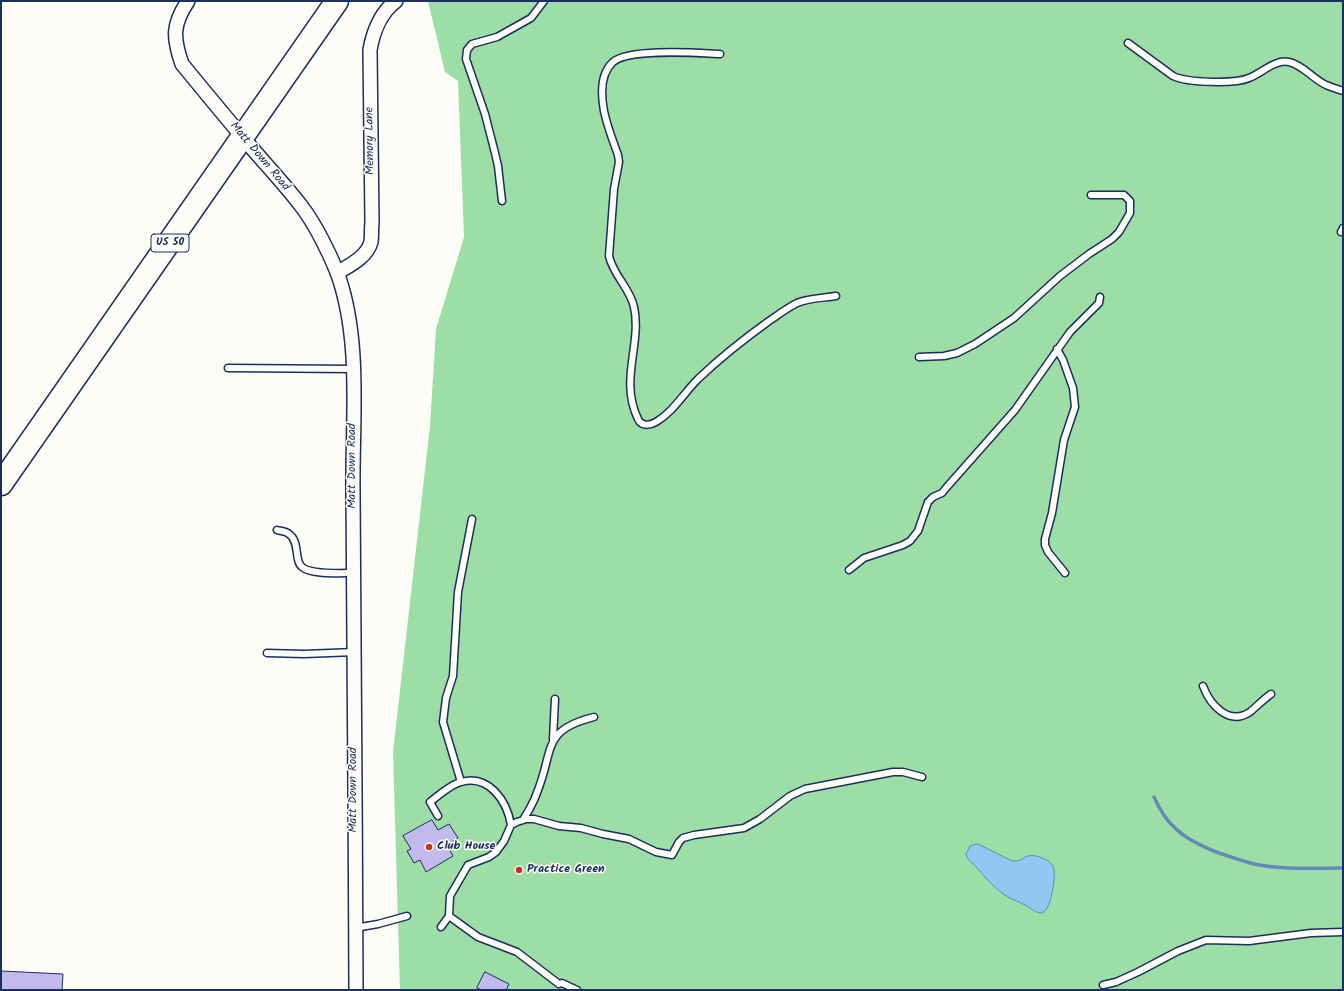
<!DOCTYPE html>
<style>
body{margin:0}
#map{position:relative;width:1344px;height:991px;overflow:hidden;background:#fdfcf7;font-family:Kalam,sans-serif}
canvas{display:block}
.frame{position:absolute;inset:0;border:2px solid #1b2f5e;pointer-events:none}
</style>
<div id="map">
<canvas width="1344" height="991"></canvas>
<div class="frame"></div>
</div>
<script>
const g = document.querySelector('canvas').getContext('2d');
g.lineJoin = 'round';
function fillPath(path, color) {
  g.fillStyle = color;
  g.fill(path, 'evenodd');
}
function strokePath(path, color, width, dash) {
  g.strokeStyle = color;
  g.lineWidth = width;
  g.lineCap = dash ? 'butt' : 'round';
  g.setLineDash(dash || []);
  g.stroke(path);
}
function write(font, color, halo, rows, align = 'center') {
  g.font = font + ' Kalam,sans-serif';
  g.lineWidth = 3;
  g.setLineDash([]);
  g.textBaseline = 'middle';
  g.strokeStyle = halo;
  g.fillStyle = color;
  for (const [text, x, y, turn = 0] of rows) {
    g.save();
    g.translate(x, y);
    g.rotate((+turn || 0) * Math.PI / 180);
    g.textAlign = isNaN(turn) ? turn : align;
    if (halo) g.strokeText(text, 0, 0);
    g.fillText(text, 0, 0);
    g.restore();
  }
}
fillPath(new Path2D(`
 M428 1H1343V990H400L393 752 430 426 436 329 464 237 458 81 445 72Z`), '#9ddda6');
const water = new Path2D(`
 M978 844 1012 861C1021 862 1021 858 1028 856 1035 854 1049 859 1053 866 1057 873 1051 913 1041 913 1036 913 1029 907 1025 905 1019 902 1014 900 1008 897 996 890 986 878 977 868 973 863 967 860 966 854L970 846Z`);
fillPath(water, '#93c6f0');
strokePath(water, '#638ab6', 1);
strokePath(new Path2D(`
 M1154 797C1159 808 1165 819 1174 827 1187 840 1203 847 1219 853 1231 857 1242 861 1254 864 1283 870 1314 868 1343 868`), '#638ab6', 3.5);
const building = new Path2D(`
 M432 820 438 830 449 824 458 838 447 845 453 856 426 872 420 860 414 863 407 851 411 849 403 836Z
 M1 971 63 974 62 990H1Z
 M485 972 509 984 506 990H482L477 988Z`);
fillPath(building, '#c2baec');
strokePath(building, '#1b2f5e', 1);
const lane = new Path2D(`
 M1128 43 1173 76C1188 83 1235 84 1249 78 1262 73 1275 59 1289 62 1303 65 1313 79 1326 85 1331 87 1337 89 1343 91
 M720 54C698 53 629 48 613 62 600 74 601 95 604 111 607 126 613 141 618 155L619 162 614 189 609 256C613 275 630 288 634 307 642 344 619 380 638 419 641 426 649 426 656 422 673 412 684 393 698 379 720 358 744 339 769 321 778 315 787 308 797 303 809 298 823 298 836 296
 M502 201 498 166 495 153 485 114 466 59 467 50 472 44 497 37 531 18 544 1
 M1341 232 1343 228
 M1057 349 1063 360 1073 388 1075 407 1064 440 1052 513 1045 539V545L1048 552 1065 573
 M919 357 944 356 957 353 975 344 1014 318 1060 276 1089 254 1112 239 1119 232 1130 213V201L1124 195H1091
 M228 368 353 369
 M277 530C280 531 286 531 289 534 300 541 294 561 302 567 311 575 342 573 354 573
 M849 570 864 558 903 545 910 541 918 531 928 502 933 497 942 493 946 488 1015 410 1070 332 1099 303 1100 297
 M267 653 304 654 355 652
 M1203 686C1210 705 1229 726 1250 712 1257 706 1264 699 1271 694
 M553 739 555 699
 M461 782 443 722 446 698 453 676 458 592 472 519
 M438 816 430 802C438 796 451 784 461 782 489 774 507 801 511 825
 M523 820C525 816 527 813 529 810 533 803 536 796 538 790 554 749 542 730 594 717
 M449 916 478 937 517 952 559 984 562 983 577 990
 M441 927 449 916 450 896 468 865 489 857 496 852 504 841 511 825 517 822 526 819H534L559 826 581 828 603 834 629 839 656 852 672 855 679 842 683 838 694 835 744 828 760 819 790 796 805 789 893 772H903L922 777
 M355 928 378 924 407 916
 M1103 985 1116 982 1138 972 1178 951 1206 940 1249 941 1311 933 1343 932`);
const street = new Path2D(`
 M188 1C172 25 173 38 182 64 205 92 228 120 251 147 268 167 286 186 302 207 315 224 329 252 337 272 362 340 352 422 353 492 355 658 355 824 356 990
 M337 273C350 265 367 257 371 242 372 236 371 229 372 223L370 50C373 32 381 12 396 1`);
const highway = new Path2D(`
 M1 484 337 1`);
strokePath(lane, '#1b2f5e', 9);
strokePath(street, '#1b2f5e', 16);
strokePath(highway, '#1b2f5e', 25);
strokePath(lane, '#fdfcf7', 6);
strokePath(street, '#fdfcf7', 13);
strokePath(highway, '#fdfcf7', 22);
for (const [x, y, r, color] of [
 [429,847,4,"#c8321e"],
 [519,870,4,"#c8321e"]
]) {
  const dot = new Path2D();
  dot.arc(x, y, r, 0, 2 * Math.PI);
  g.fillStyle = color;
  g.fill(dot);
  strokePath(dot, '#fdfcf7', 1.5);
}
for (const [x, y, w] of [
 [170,243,38]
]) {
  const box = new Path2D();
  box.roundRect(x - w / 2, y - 9, w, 18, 3);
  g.fillStyle = '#fdfcf7';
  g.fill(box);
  strokePath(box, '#1b2f5e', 1);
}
write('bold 11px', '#1b2f5e', null, [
 ["US 50",170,243]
]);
write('12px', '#1b2f5e', '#fdfcf7', [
 ["Memory Lane",371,141,-91],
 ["Matt Down Road",259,157,50],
 ["Matt Down Road",353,466,-90],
 ["Matt Down Road",354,790,-90]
]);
write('bold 12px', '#1b2f5e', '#fdfcf7', [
 ["Club House",437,847],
 ["Practice Green",527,870]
], 'left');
</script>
